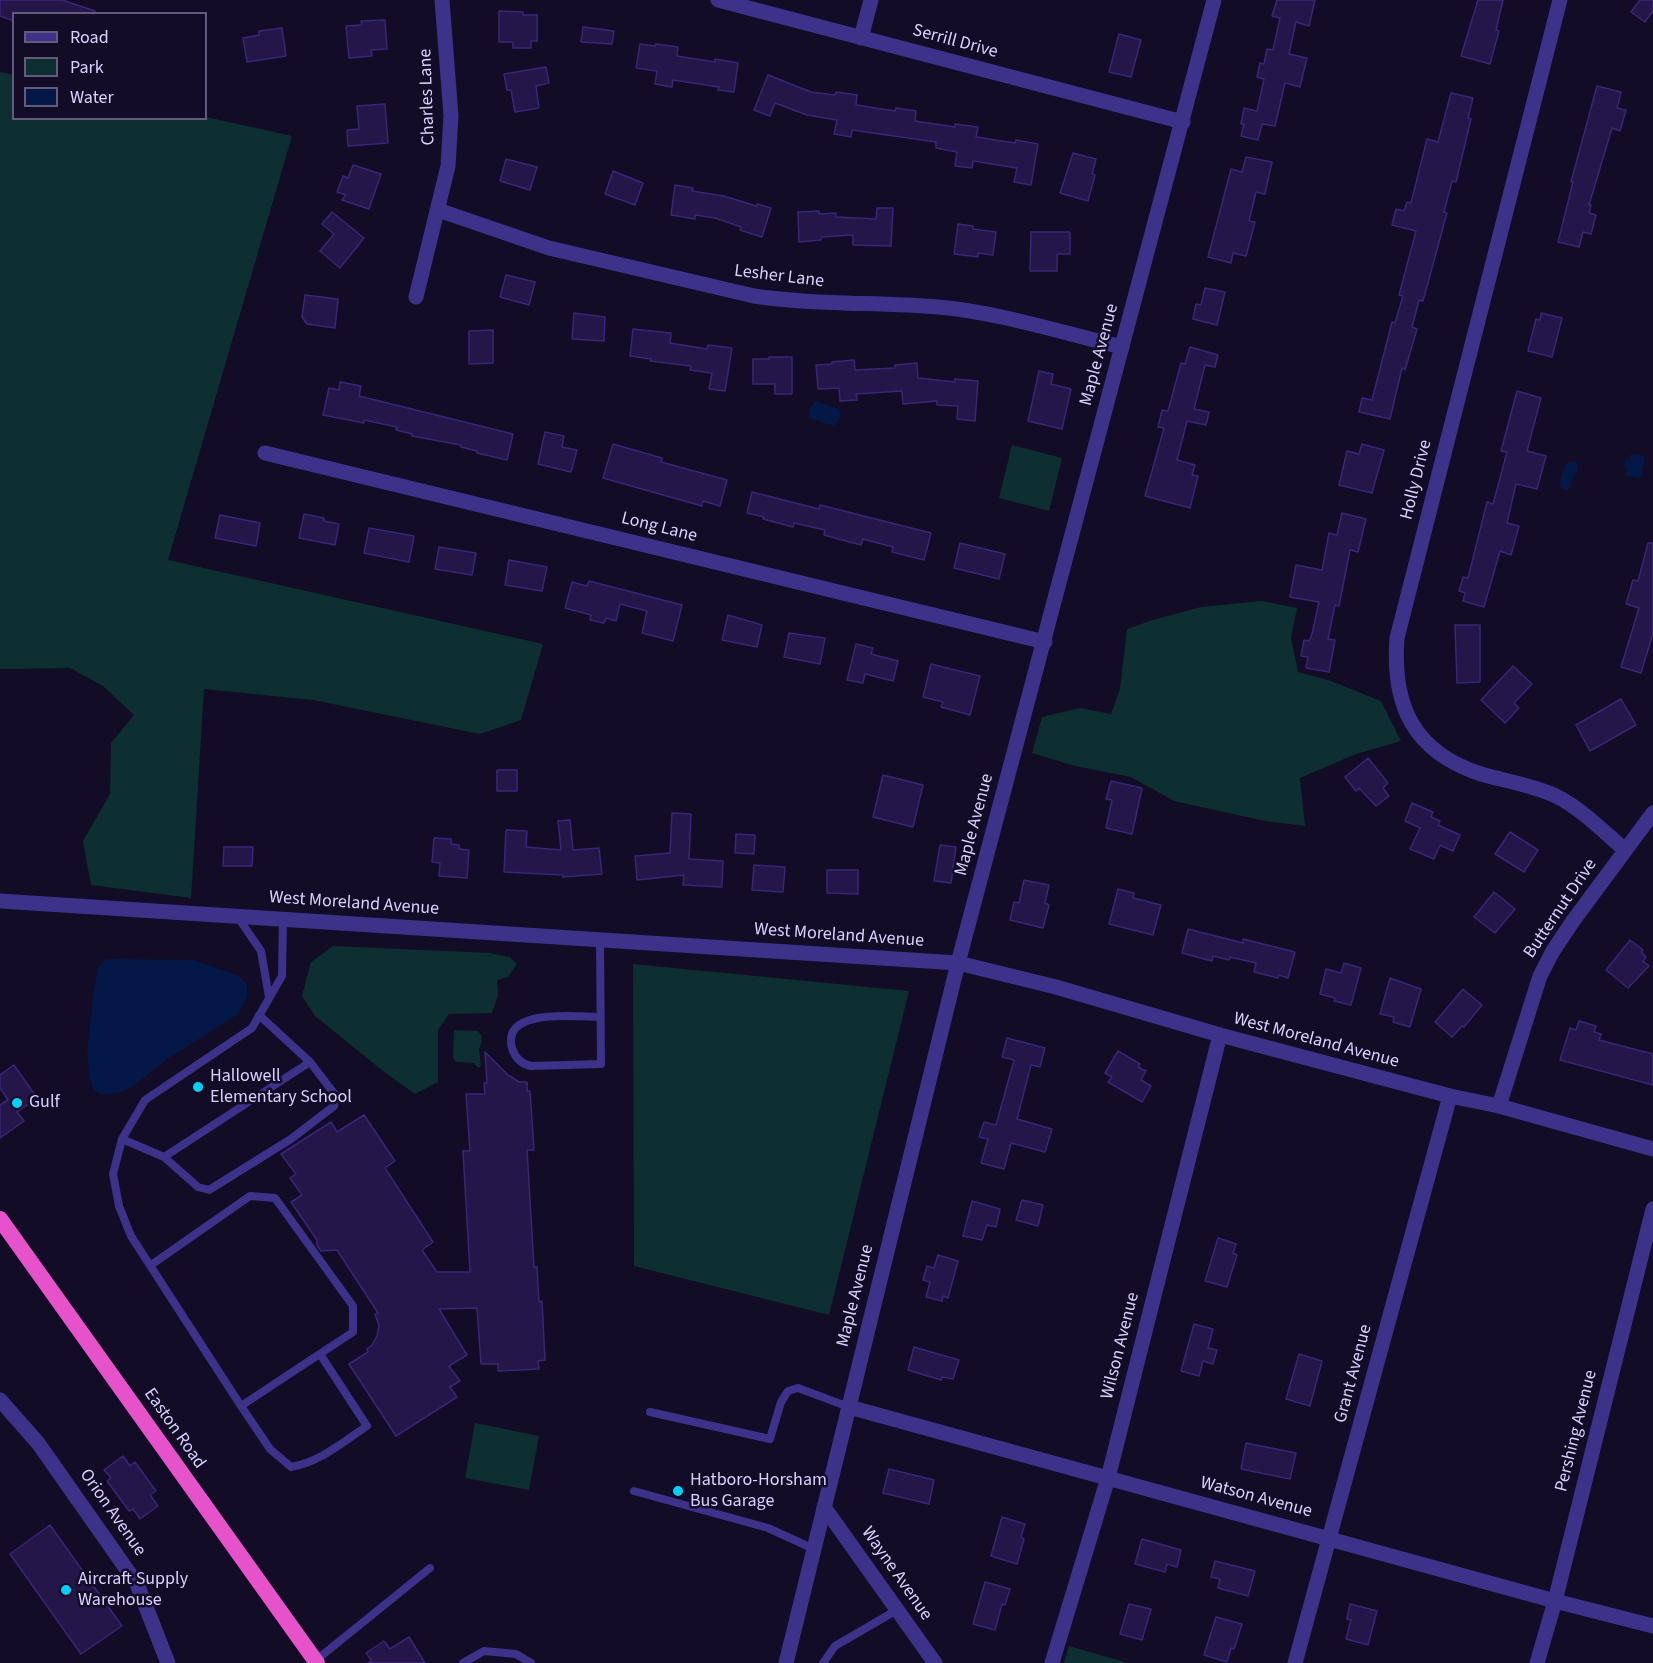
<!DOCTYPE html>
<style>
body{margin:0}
#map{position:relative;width:1653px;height:1663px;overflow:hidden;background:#120c26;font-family:"Source Sans 3",sans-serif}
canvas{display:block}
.legend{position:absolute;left:12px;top:12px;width:195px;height:108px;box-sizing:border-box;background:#120c26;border:2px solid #625b7d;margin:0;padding:8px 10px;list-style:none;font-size:18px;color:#dad1ff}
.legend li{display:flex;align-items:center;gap:12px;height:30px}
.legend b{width:30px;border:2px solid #625b7d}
</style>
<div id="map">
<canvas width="1653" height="1663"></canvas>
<ul class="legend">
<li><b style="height:8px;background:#3c328a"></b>Road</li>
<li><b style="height:16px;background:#0e2f31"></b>Park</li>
<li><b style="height:16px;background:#041847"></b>Water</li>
</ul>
</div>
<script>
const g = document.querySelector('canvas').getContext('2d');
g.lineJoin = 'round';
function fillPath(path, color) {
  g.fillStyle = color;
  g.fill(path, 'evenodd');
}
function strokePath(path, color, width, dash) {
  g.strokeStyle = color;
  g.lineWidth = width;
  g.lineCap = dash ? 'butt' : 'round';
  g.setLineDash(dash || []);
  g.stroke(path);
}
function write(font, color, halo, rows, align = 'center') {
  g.font = font + ' "Source Sans 3",sans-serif';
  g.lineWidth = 5;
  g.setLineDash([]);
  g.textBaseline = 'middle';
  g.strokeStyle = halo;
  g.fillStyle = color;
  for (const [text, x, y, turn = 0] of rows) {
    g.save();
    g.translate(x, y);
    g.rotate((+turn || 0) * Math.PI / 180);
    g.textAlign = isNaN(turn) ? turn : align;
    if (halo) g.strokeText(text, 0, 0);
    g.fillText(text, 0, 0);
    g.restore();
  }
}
fillPath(new Path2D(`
 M0 72 13 75 14 118 206 117 292 136 168 560 543 644 521 720 480 734 313 700 204 689 191 898 91 885 83 841 110 794 111 743 134 715 103 686 70 668 0 669Z
 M1012 445 1062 458 1049 511 999 498Z
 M1262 601 1297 608 1291 638 1298 672 1331 681 1381 701 1401 741 1356 754 1300 778 1305 826 1265 821 1174 801 1131 777 1075 766 1032 753 1042 717 1080 708 1111 714 1120 689 1127 629 1153 620 1201 607Z
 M333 946 490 953 509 957 517 964 508 977 497 980 498 995 492 1013 449 1014 438 1030V1082L415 1094 383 1071 315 1016 302 996 311 962Z
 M633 964 909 991 829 1315 634 1266Z
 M454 1030 478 1031 481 1035 482 1041 479 1049 481 1066 478 1068 474 1063 456 1062 453 1058Z
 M475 1423 539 1436 529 1490 465 1478Z
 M1069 1646 1128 1663H1064Z`), '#0e2f31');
fillPath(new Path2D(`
 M815 401 839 409 841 416 834 426 809 418V410Z
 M1631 454 1644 456C1645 460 1641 475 1640 479L1625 475 1627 469 1624 468 1625 460H1629Z
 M1572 461 1577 462 1578 469 1572 479 1571 487 1568 490H1564L1560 486 1561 477 1566 464Z
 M107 959 194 960 239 976 247 984V997L237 1015 167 1059 132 1087 121 1092 101 1095 94 1090 90 1079 87 1055 93 998 98 967Z`), '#041847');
const building = new Path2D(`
 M0 0H62L95 11 94 14H14V21L0 16Z
 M1277 0H1315L1309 26 1296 22 1289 54 1307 58 1300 87 1285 83 1275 126 1262 124 1258 140 1241 136 1244 124H1241L1244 108 1257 111 1264 79 1257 77 1260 63 1264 64 1267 49 1273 50 1280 18 1272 16Z
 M1478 0H1503L1496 30 1499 31 1490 64 1461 56Z
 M1640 0H1653V11L1645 22 1631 12Z
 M499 11 523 12V15H537V41H531V48H513V42H499Z
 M385 20 387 49 371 50 372 56 349 58 346 26 362 25 361 21Z
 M583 27 614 31 612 44 581 42Z
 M282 28 286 56 247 62 243 38 259 35V31Z
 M1119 34 1141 40 1131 77 1109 72Z
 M640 44 655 46 656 44 678 47 677 56 715 62V59L738 63 734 92 718 90 719 87 673 80 672 87 655 84 657 71 636 68Z
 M546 67 549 83 536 86 539 108 515 112 511 90H507L504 74Z
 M768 75 811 92 835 95 836 92 857 95 856 105 895 111 896 108 916 111 915 121 955 127V124L978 127 976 137 1015 143 1016 140 1038 144 1031 185 1014 182 1017 168 973 161 972 168 955 166 957 152 936 148V142L852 130 851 137 834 134 837 120 807 115 775 103 770 116 754 110Z
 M1597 86 1621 92 1617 108 1626 110 1620 131 1612 128 1589 205H1591L1589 213 1596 215 1591 234 1583 232 1579 247 1558 242 1573 182H1571Z
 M1451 93 1473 98 1468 118 1471 119 1456 182 1452 181 1444 212 1447 213 1423 301 1419 300 1412 327 1417 329 1405 370 1402 368 1390 419 1359 412 1362 398 1372 400 1392 322 1395 323 1403 296 1399 295 1416 231 1392 225 1396 209 1404 211 1407 202 1411 203 1427 139 1438 142Z
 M385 104 388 143 348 146 347 130 359 129 357 106Z
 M1073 153 1096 159 1092 174 1095 175 1088 201 1060 193Z
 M1246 157 1272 162 1265 194 1256 192 1249 221 1255 222 1246 256 1233 253 1231 263 1208 257 1231 169 1242 172Z
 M506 159 537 167 530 190 500 181Z
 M353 165 381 174 369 209 342 200 346 195 337 192 343 176 348 178Z
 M613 171 643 183 635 205 605 194Z
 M675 185 693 188 692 191 724 196 756 206 757 204 771 208 762 237 740 230 741 227 715 218 695 215V219L671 215Z
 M877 208H893L891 246 853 245V235L821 237V240L799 242 798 212 819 211V214L836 213V217L876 219Z
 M332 212 364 238 340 268 320 251 334 234 322 224Z
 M958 224 973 226V229L996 232 993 255 978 253V257L954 254Z
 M1031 232H1070V254H1057V271H1030Z
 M506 275 535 282 529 305 500 297Z
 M1205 288 1225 292 1217 325 1193 319 1196 304 1201 305Z
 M305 295 338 299 335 328 307 324 302 317Z
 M574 313 605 317 604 341 572 339Z
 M1541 313 1562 318 1552 357 1528 351 1536 319 1540 320Z
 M633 329 671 333 670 343 707 349 708 345 732 348 725 391 709 389 712 373 690 370 691 366 650 361 651 359 630 356Z
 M493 330V363L469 364V331Z
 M1190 347 1218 355 1215 367 1205 365 1194 409 1209 412 1206 425 1187 421 1177 460 1195 465 1192 475 1198 476 1190 508 1145 496 1164 428 1158 427 1162 410 1168 411 1181 363 1185 364Z
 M769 357H792V394H775V384H753V359H769Z
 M854 360 855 370 895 368V365L917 363 918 378 955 382V379L978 381 975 421 957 419 958 406 937 405V401L903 404 902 391 856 394 857 400 840 401 839 388 818 389 816 365 832 364V362Z
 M1039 371 1053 374 1051 384 1071 389 1062 429 1028 421Z
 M340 382 361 386 359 396 513 434 507 460 477 453V451L461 447V445L412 436V434L396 430 397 427 364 420V423L323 415 329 388 339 390Z
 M1517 391 1541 398 1527 451 1546 456 1537 489 1516 484 1507 523 1519 526 1511 555 1500 551 1484 607 1463 601 1465 593 1459 591 1463 577 1468 578 1487 502 1493 504 1507 452 1501 451Z
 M545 432 564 436 562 447 577 450 571 472 538 464Z
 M613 444 662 458 661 462 727 480 720 506 703 501 702 506 603 478Z
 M1362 444 1384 450 1372 493 1339 485 1347 451 1359 454Z
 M752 492 819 509 820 505 931 533 924 560 892 552 893 547 863 539 861 545 824 535 825 530 794 523 793 527 763 519 764 517 747 513Z
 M1342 513 1366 519 1358 552 1350 550 1339 606 1335 605 1328 639 1335 640 1329 672 1306 668 1308 657 1301 656 1304 640 1309 641 1312 634 1319 602 1290 597 1296 565 1322 570 1329 533 1337 535Z
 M304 514 324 518V521L339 524 335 545 299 538Z
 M220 515 260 523 256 546 215 538Z
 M369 528 414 536 409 562 364 553Z
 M960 543 1005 554 999 579 954 568Z
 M1648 543H1653V633L1641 673 1621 667 1639 608 1626 604 1633 580 1638 581Z
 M439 547 476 553 472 575 435 569Z
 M509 560 547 567 542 591 505 585Z
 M589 581 682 605 673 641 642 633 647 611 620 604 616 621 606 618 604 623 590 620 591 615 565 608 572 582 587 586Z
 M728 615 762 625 757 647 722 640Z
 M1455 625H1480V682L1457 683Z
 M789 633 825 638 820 664 784 657Z
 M856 644 873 648 871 654 898 661 893 681 865 674 863 683 847 680Z
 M931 664 980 676 970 715 941 707 943 702 923 697Z
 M1513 666 1532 684 1514 703 1519 708 1505 723 1481 700Z
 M1621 699 1636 725 1590 751 1576 725Z
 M1368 758 1388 783 1383 788 1389 796 1376 806 1359 788 1356 791 1345 777Z
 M497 770H517V791H497Z
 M883 775 923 785 913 827 873 817Z
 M1111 781 1142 788 1132 834 1106 828 1112 800 1106 799Z
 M1412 803 1433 812 1431 817 1440 821 1438 825 1460 835 1453 851 1440 845 1434 859 1410 849 1420 828 1405 821Z
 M672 813 691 814 689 859 723 861 722 887 683 885 684 875 637 880 635 856 670 853Z
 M570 820 573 850 599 848 602 874 563 877V875L504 872 506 830 527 831 526 847 561 850 558 821Z
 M1510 832 1538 850 1524 872 1495 854Z
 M736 834 755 835 754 854 735 853Z
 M434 838 451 839V844L459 845V849L469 850 467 878 439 876 440 863 432 862Z
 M940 845 956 847 951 883 934 881Z
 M224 847H253L252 866H223Z
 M754 865 785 867 783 892 752 890Z
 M827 870H858V894L827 893Z
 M1024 880 1049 885 1045 903 1049 905 1043 928 1010 920 1014 902 1019 903Z
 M1118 889 1134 893 1133 898 1161 905 1153 935 1109 924Z
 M1494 892 1515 909 1495 933 1474 917Z
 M1188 929 1243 943V939L1295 952 1288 978 1279 975 1278 978 1254 972 1256 963 1230 957 1229 960 1213 956 1212 961 1182 953Z
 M1630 940 1643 950 1641 952 1646 957 1643 961 1649 966 1628 988 1606 970Z
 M1344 963 1361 968 1351 1005 1334 1001 1335 998 1320 994 1326 969 1341 973Z
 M1390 978 1421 989 1410 1027 1393 1022 1394 1017 1380 1014Z
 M1463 989 1482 1005 1464 1027 1462 1026 1452 1037 1435 1022Z
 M1579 1021 1596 1026 1594 1032 1601 1034 1599 1040 1653 1054V1085L1560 1060 1570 1028 1576 1030Z
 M1007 1038 1045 1048 1040 1067 1031 1065 1017 1119 1052 1129 1045 1152 1011 1143 1004 1169 981 1163 988 1139 979 1137 984 1122 996 1125 1014 1060 1002 1057Z
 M1118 1051 1140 1064 1138 1067 1146 1071 1141 1080 1151 1086 1142 1102 1108 1082 1112 1077 1105 1073Z
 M485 1052 508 1075 519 1082H527V1091H530L534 1150H527L534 1267H537L539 1302 542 1301 545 1360 538 1361 539 1369 498 1371V1364H481L477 1308 439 1309 467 1355 449 1366 460 1381 450 1387 457 1397 396 1436 349 1364 368 1352 367 1349 372 1345 377 1336 379 1326 375 1314 378 1313 337 1250 321 1251 317 1245V1240L291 1202 302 1195 290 1178 296 1174 281 1154 331 1122 337 1132 364 1115 395 1161 385 1168 433 1242 422 1250 437 1272H470L463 1151H470L466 1094H485L484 1083H487Z
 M14 1065 37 1098 17 1112 24 1121 0 1138V1105L8 1100 0 1088V1075Z
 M1022 1200 1043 1205 1038 1226 1016 1220Z
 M972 1201 1000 1209 996 1227 987 1225 982 1240 963 1236Z
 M1218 1238 1236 1244 1233 1253 1237 1255 1227 1287 1205 1281Z
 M938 1255 958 1261 948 1298 943 1296 942 1301 926 1297 930 1282 923 1280 927 1266 934 1268Z
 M1194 1324 1213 1329 1208 1348 1217 1350 1213 1364 1203 1361 1199 1376 1181 1371Z
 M914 1347 959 1360 953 1379 942 1377 941 1380 908 1370Z
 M1299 1354 1322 1361 1310 1406 1286 1399Z
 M1246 1443 1296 1453 1290 1479 1241 1469Z
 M123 1456 130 1466 135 1462 156 1491 150 1495 158 1506 140 1519 133 1509 129 1511 107 1481 111 1478 104 1470Z
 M889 1469 934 1480 929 1504 883 1493Z
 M1002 1517 1025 1524 1021 1537 1024 1539 1017 1564 991 1556Z
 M50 1525 122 1626 81 1654 10 1554Z
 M1142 1539 1181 1550 1177 1567 1167 1564 1165 1572 1135 1564Z
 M1215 1561 1255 1571 1248 1596 1218 1588 1220 1579 1211 1577Z
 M985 1582 1010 1589 1005 1605 1002 1604 995 1630 973 1624Z
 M1129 1604 1151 1609 1142 1640 1120 1634Z
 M1350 1604 1377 1611 1368 1645 1346 1639 1351 1620 1347 1619Z
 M1216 1617 1242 1624 1234 1649 1231 1648 1227 1662 1204 1655Z
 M409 1637 425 1663H368L372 1661 366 1653 384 1641 390 1649Z`);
fillPath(building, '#241649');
strokePath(building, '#3c2578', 1.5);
strokePath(new Path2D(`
 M237 916 261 951 269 997
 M600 939 601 1064 531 1066C521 1064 515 1058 512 1048 501 1007 578 1017 600 1017
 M122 1139 164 1157 310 1062 259 1015
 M164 1157 198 1187 209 1190 291 1139 334 1106 336 1096 310 1062
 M151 1265 250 1196 275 1198 353 1306V1332L241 1406 131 1236 119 1206 113 1174 122 1139 145 1100 252 1028 282 976 283 919
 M241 1406 270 1449 291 1467C320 1462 343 1442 367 1426L320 1354
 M650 1412 770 1439 781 1402 788 1391 798 1388 849 1407
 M634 1491 768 1528 814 1549
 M315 1661 430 1568
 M463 1663 484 1651 516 1654 531 1663
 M823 1663 835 1646 897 1610`), '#3c328a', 8);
strokePath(new Path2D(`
 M718 0 1183 122
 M1560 0 1397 638C1392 705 1413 752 1481 774 1505 781 1533 785 1556 796 1582 809 1604 832 1625 850
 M861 38 871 0
 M438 210 549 248 754 296C815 305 877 302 938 307 998 312 1063 333 1122 347
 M416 297 448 166 451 116 442 0
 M265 453 1045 642
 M0 901 958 963
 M1499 1106 1540 976 1553 951 1573 921 1653 813
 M0 1400 38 1443 137 1584 168 1663
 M849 1407 1555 1601 1653 1626
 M824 1507 935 1663
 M1052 1663 1108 1478 1220 1035
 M1295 1663 1450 1096
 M1537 1663 1555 1601 1653 1209`), '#3c328a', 15);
strokePath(new Path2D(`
 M958 963 1056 987 1220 1035 1450 1096 1499 1106 1653 1149
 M786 1663 958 963 1214 0`), '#3c328a', 15);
strokePath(new Path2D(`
 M0 1219 317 1663`), '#e652ca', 16);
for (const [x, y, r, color] of [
 [198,1087,6,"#00d1fc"],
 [17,1103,6,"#00d1fc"],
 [678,1491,6,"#00d1fc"],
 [66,1590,6,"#00d1fc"]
]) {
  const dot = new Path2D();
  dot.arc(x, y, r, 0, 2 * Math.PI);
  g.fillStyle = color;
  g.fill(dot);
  strokePath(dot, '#120c26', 2);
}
write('18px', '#dad1ff', '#120c26', [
 ["Serrill Drive",955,42,15],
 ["Charles Lane",428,97,-92],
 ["Lesher Lane",779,277,7],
 ["Maple Avenue",1100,355,-75],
 ["Holly Drive",1417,480,-76],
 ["Long Lane",659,528,14],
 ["Maple Avenue",975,825,-75],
 ["West Moreland Avenue",354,904,4],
 ["Butternut Drive",1561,909,-56],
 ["West Moreland Avenue",839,936,4],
 ["West Moreland Avenue",1316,1041,15],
 ["Maple Avenue",856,1296,-76],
 ["Wilson Avenue",1121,1346,-76],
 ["Grant Avenue",1354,1374,-75],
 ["Easton Road",174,1429,55],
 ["Pershing Avenue",1577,1431,-76],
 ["Watson Avenue",1256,1498,15],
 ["Orion Avenue",112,1513,55],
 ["Wayne Avenue",896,1574,55]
]);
write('18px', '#dad1ff', '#120c26', [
 ["Hallowell",210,1077],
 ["Elementary School",210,1098],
 ["Gulf",29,1103],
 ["Hatboro-Horsham",690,1481],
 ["Bus Garage",690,1502],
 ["Aircraft Supply",78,1580],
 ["Warehouse",78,1601]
], 'left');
</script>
